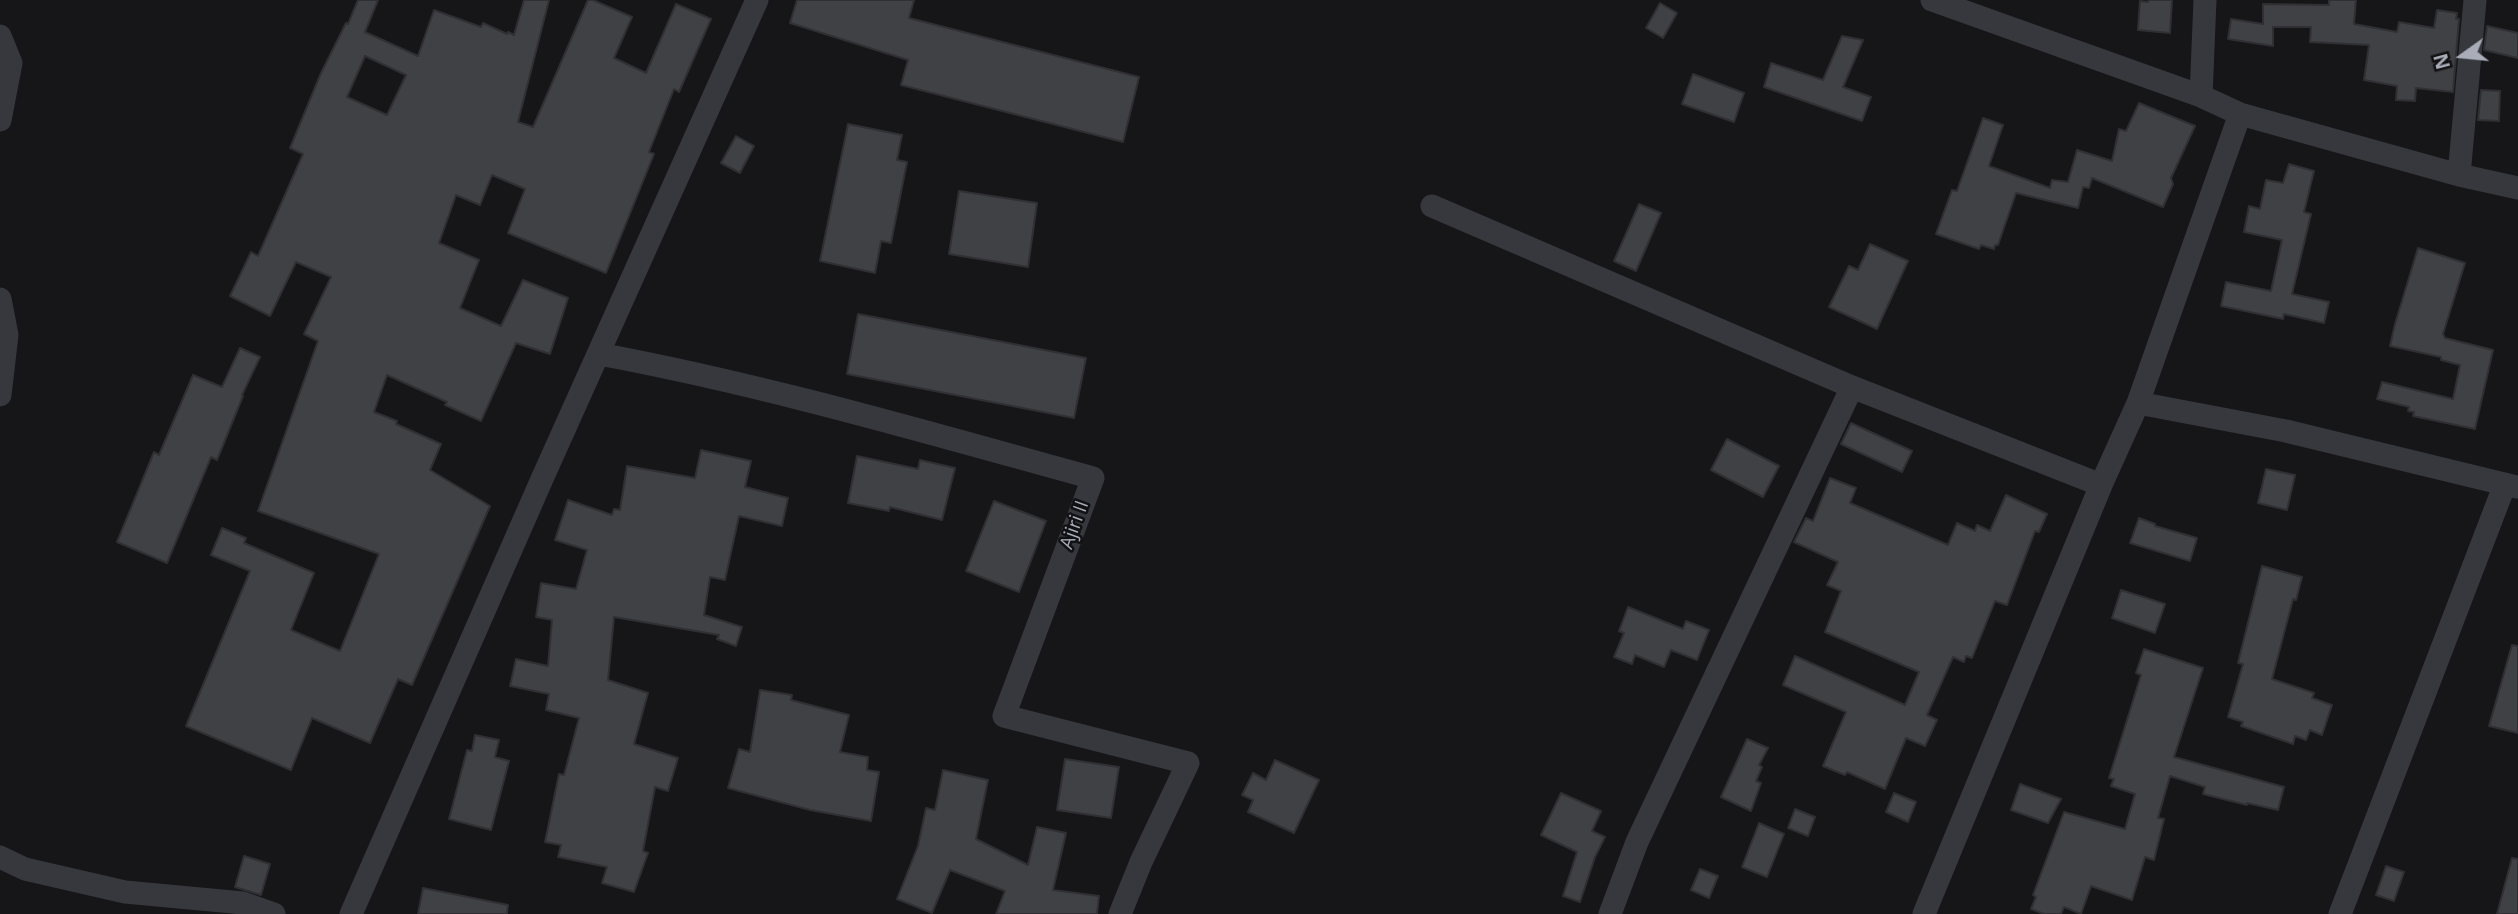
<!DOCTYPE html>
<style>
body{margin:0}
#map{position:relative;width:2518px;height:914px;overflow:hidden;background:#161618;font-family:"Open Sans",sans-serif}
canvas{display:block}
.north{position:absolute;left:2427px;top:21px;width:70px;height:70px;-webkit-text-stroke:5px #111113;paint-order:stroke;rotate:255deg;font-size:19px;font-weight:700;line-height:28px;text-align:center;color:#a8adb8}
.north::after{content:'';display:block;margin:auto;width:24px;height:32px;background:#a8adb8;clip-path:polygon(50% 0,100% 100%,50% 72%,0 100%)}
</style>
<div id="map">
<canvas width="2518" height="914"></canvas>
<div class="north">N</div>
</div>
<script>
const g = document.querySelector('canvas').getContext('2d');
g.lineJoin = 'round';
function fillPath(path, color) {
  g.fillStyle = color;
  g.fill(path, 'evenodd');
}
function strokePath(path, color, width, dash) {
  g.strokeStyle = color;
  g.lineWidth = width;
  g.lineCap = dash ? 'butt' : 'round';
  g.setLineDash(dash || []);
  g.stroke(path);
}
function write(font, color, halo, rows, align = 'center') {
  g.font = font + ' "Open Sans",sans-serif';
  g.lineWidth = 5;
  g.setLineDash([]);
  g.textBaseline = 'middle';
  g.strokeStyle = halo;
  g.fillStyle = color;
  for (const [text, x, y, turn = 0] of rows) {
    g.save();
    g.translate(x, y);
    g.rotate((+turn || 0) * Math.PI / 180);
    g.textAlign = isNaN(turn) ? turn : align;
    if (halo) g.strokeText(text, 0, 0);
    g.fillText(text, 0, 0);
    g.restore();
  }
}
const building = new Path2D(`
 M358 0H378L365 32 418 56 434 10 481 27 483 23 507 34 508 32 514 35 524 0H549L518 122 533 127 588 0H593L632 17 614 58 646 73 676 4 711 19 679 92 674 89 649 152 654 154 606 273 508 233 525 189 492 175 480 205 456 195 439 243 479 260 460 308 501 326 523 280 568 298 550 354 516 343 481 421 445 405 447 402 387 375 374 412 397 421 396 424 441 444 430 470 490 506 412 685 398 679 370 743 312 718 291 770 186 726 250 571 211 555 222 528 246 538 244 543 314 573 291 630 340 651 379 554 258 511 318 341 304 334 331 277 296 262 270 316 230 296 251 252 258 256 303 154 290 148 321 73 346 23 348 24ZM365 56 406 75 387 115 347 97Z
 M797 0H914L909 18 1139 77 1123 142 901 85 908 60 790 23Z
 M2149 0H2172L2170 33 2138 30 2140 1 2148 2Z
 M2329 0H2356L2354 24 2397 32 2399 22 2434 28 2437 10 2457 13 2456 19H2459L2453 92 2416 88 2415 101 2396 100 2397 86 2364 80 2369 45 2310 42 2311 27H2273V46L2228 39 2231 19 2263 24V4L2329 5Z
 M1660 3 1677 13 1663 38 1646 28Z
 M2487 26 2518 33V58L2484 50Z
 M1842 36 1863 40 1843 87 1871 97 1862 121 1764 87 1771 63 1823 80Z
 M1693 74 1744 93 1734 122 1682 104Z
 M2481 90 2500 91 2499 121 2478 120Z
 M2139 103 2195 126 2171 178 2173 184 2163 207 2092 178 2089 188 2083 187 2078 208 2016 193 1998 245H1995L1994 249 1981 245 1979 249 1936 234 1952 190 1957 191 1983 118 2003 125 1989 166 2050 188 2052 180 2068 182 2077 150 2112 161 2119 129 2126 131Z
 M848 124 902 135 897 160 907 162 891 243 881 241 875 273 820 261Z
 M736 136 754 146 740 173 721 163Z
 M2289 164 2314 171 2304 212 2311 214 2292 294 2329 302 2324 323 2284 314 2283 319 2221 306 2226 282 2271 291 2282 240 2244 232 2249 206 2260 209 2266 180 2283 183Z
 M959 191 1037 203 1028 267 949 254Z
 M1639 204 1661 213 1636 271 1614 261Z
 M1870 244 1908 261 1877 329 1829 307 1849 266 1858 270Z
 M2418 248 2465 263 2443 334 2445 338 2493 350 2475 429 2413 416 2414 412 2408 411 2409 407 2377 399 2382 382 2453 399 2460 365 2441 360V357L2390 346 2395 324Z
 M858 314 1086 358 1074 418 847 374Z
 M240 348 260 357 242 395 243 396 217 460 211 457 167 563 117 542 154 452 159 455 193 375 222 387Z
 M1851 423 1912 451 1902 472 1841 444Z
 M1727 439 1779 466 1763 497 1711 470Z
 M701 450 751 461 745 487 788 498 782 526 739 516 725 580 710 577 704 615 742 627 736 646 717 639 719 635 614 617 608 680 648 693 634 744 678 758 668 791 655 787 643 851 648 853 634 892 602 883 607 867 558 857 561 845 545 842 559 774 564 775 579 718 546 710 549 694 510 686 516 659 548 666 552 620 536 617 541 583 576 589 587 550 555 540 568 500 612 515 614 509 620 510 627 466 695 478Z
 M857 456 918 469 920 460 955 468 942 520 890 507 889 511 848 503Z
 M2266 469 2295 475 2287 510 2258 503Z
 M1830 478 1856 488 1850 503 1948 545 1957 523 1975 531 1977 525 1990 531 2006 495 2047 514 2039 532 2035 531 2007 605 1995 601 1972 658 1966 656 1964 662 1953 657 1927 715 1937 720 1925 746 1906 738 1885 789 1847 772 1845 775 1823 766 1846 712 1783 685 1795 656 1905 705 1919 672 1825 632 1841 591 1827 585 1838 562 1794 542 1806 518 1813 521Z
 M994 501 1046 521 1019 592 966 571Z
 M2139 518 2155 524V526L2197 538 2190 561 2130 543Z
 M2262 566 2302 577 2296 600 2293 599 2272 679 2314 693 2312 698 2332 705 2322 735 2310 730 2306 740 2295 736 2293 744 2241 726 2243 722 2228 717 2243 664 2238 663Z
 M2121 590 2165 604 2155 633 2112 618Z
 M1628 607 1683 629 1686 621 1709 630 1697 660 1671 650 1664 667 1635 655 1632 664 1614 657 1624 633 1619 631Z
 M2512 645 2518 646V733L2489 726Z
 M2144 649 2203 668 2174 757 2284 787 2278 810 2247 803V805L2203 794 2205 787 2170 776 2158 818 2164 819 2154 860 2145 857 2132 900 2091 886 2081 914 2064 907 2061 914H2044L2031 909 2036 897 2033 895 2064 812 2125 829 2135 794 2111 786 2114 779 2109 778 2141 675 2136 673Z
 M760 690 792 695 791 700 849 715 840 752 868 757 867 770 879 772 871 821 810 810 728 788 739 749 750 752Z
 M475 735 499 740 495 757 509 761 491 830 449 819 467 750 472 751Z
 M1747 739 1768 748 1759 765 1762 767 1756 781 1761 783 1751 811 1721 797Z
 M1065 759 1119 767 1111 818 1057 810Z
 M1275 760 1319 780 1294 833 1248 812 1253 800 1242 795 1253 773 1266 780Z
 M943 770 988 780 976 839 1028 865 1037 827 1066 833 1053 890 1099 896 1097 914H996L1005 891 950 870 932 913 897 899 918 846 926 808 935 810Z
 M2020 784 2061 799 2048 823 2011 810Z
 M1561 793 1601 811 1592 831 1605 837 1595 857 1580 902 1563 896 1577 852 1541 835Z
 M1894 793 1916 802 1908 822 1886 812Z
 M1795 809 1815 817 1808 836 1788 828Z
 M1759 823 1784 834 1767 877 1742 867Z
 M244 856 270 864 261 895 235 887Z
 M2512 858 2518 859V914H2497Z
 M2386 866 2404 872 2394 901 2376 895Z
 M1700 869 1718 876 1709 898 1691 890Z
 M423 888 508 905 507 914H418Z`);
fillPath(building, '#404145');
strokePath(building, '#303034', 2);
strokePath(new Path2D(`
 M1932 0 2201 96 2240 114 2459 175 2518 188
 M0 36 11 63 0 120
 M2201 96 2205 0
 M2459 175 2475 0
 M1432 206 1852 387 2101 485
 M0 299 7 335 0 395
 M599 354C766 385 929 433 1093 478L1004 716 1188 763 1141 862 1120 914
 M2138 403 2286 431 2517 487
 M0 857 25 869 125 892 243 903 274 914
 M351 914 542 479 757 0
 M1610 914 1637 842 1852 387
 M1924 914 2101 485 2138 403 2240 114
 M2340 914 2505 484`), '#37383d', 23);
write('19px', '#a8adb8', '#111113', [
 ["Ajiri II",1075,525,-70]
]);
</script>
